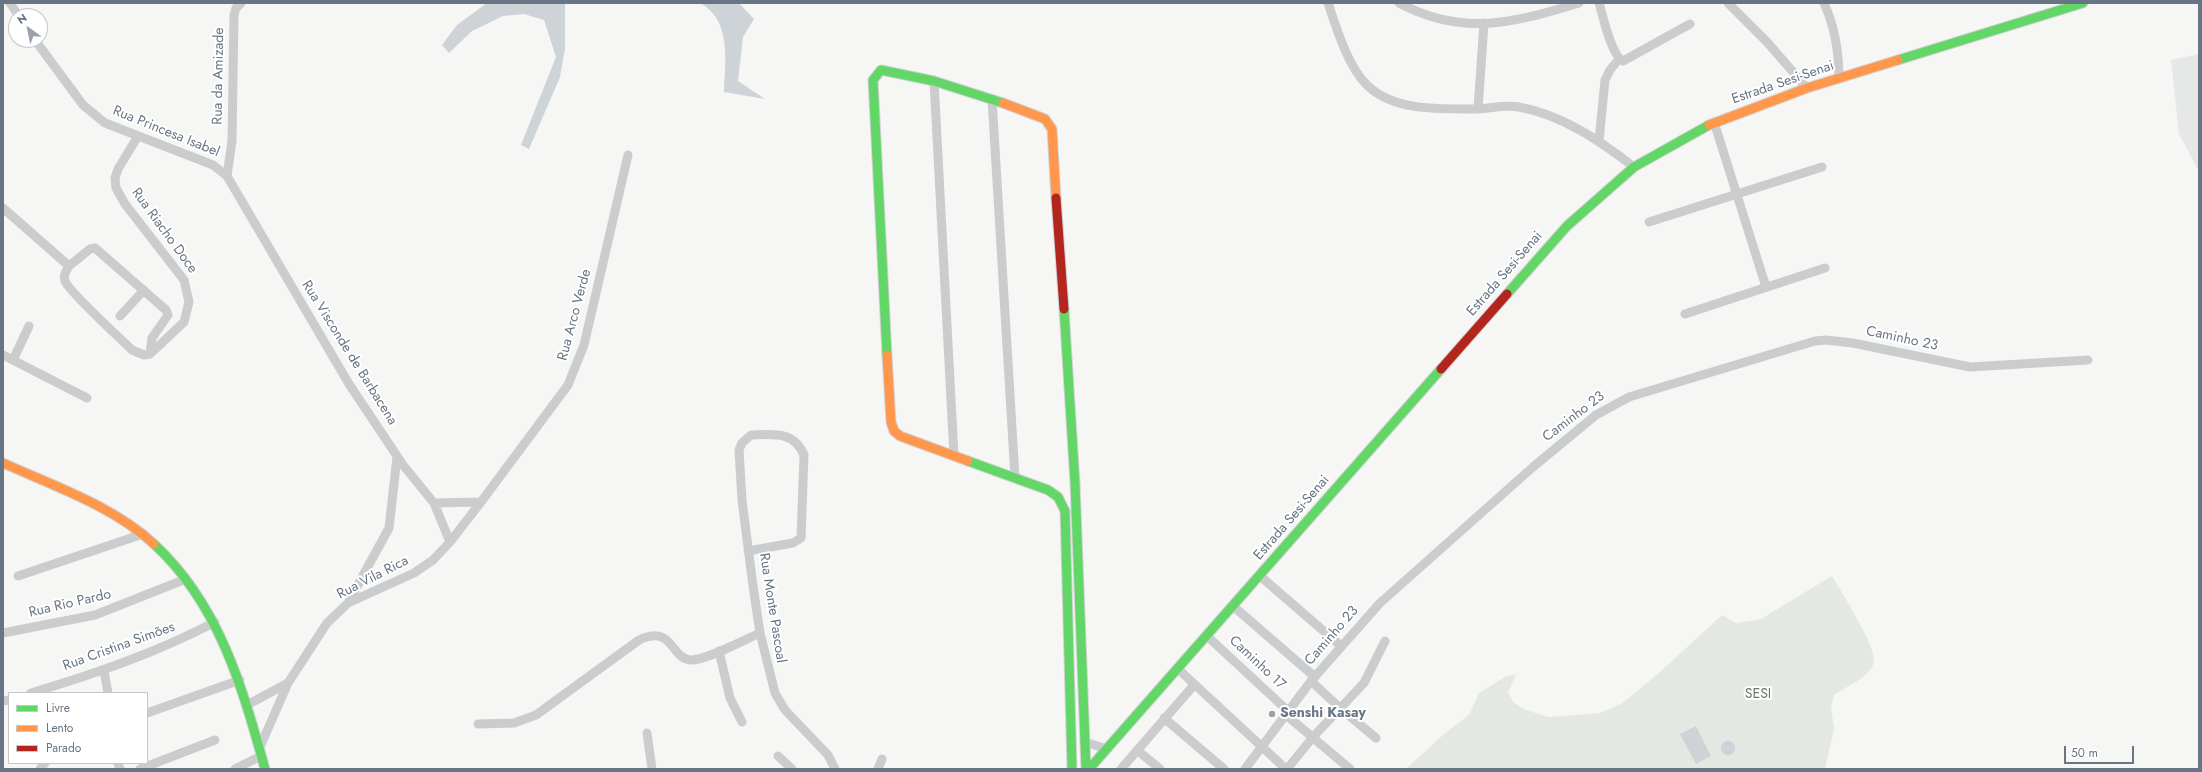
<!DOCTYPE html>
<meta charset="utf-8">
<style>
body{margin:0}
#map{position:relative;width:2202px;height:772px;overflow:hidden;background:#f6f6f5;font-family:Jost,sans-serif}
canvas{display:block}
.frame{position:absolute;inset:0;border:4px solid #677584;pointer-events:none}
.legend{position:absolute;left:8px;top:692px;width:140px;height:72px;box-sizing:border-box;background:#fff;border:1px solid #c2c8ce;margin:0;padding:5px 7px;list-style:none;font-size:12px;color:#677584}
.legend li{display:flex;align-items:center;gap:8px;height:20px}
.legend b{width:20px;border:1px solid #c2c8ce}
.north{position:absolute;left:8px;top:8px;width:40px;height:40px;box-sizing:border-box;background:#fff;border:1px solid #c2c8ce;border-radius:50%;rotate:327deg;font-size:11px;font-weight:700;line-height:16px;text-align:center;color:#677584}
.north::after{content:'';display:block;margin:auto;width:14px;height:18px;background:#99a2ac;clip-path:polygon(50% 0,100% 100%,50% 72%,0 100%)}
.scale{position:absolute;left:2064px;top:746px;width:70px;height:18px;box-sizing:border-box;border:2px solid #677584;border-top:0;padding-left:5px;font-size:12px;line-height:14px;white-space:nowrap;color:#677584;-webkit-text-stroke:3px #fff;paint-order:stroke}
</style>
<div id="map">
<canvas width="2202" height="772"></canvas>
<div class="frame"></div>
<ul class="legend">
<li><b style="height:5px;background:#63d668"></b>Livre</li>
<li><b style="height:5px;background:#ff974d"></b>Lento</li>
<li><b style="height:5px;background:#b3261e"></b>Parado</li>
</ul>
<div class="north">N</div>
<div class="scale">50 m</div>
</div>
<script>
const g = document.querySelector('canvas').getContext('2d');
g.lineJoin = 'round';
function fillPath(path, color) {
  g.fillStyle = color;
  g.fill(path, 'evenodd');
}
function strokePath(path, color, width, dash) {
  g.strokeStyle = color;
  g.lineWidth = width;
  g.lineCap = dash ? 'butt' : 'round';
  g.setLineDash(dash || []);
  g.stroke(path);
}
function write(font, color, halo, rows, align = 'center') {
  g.font = font + ' Jost,sans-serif';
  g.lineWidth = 4;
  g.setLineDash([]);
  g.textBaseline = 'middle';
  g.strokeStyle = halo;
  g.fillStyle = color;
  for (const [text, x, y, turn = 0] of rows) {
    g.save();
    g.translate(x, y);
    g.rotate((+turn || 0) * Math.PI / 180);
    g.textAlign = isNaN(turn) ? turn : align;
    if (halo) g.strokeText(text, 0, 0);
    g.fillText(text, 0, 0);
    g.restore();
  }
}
fillPath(new Path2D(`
 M2199 54V172L2179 134 2171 60Z`), '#e6e8e8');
fillPath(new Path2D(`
 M1832 576C1841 591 1877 648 1874 662 1870 677 1846 687 1834 695L1831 708 1834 729 1825 769H1406L1444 734 1469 715 1479 693 1505 677 1516 674 1508 693 1514 703 1526 710 1549 717 1600 713 1621 704 1659 673 1722 615 1736 623 1761 619Z`), '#e4e8e3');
fillPath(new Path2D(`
 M487 3H565V49L560 77 529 149 521 145 556 57 544 20 524 14 503 16 472 31 449 53 442 45 457 25Z
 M700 3H739L754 19 743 37 738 81 765 99 724 92C725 62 732 20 700 3Z
 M1696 726 1711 756 1696 764 1680 734Z
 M1721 748a7 7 0 1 1 14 0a7 7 0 1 1-14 0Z`), '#cdd3d7');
const fast = new Path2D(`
 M1898 60 2083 3
 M1507 294 1567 226 1634 167 1709 125
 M1064 309 1075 483 1086 769
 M887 355 873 80 881 70 934 81 1003 103
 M968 461 1048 490 1058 497 1065 511 1072 769
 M154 544C219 604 242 686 265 769
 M1089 769 1441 369`);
const slow = new Path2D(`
 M1003 103 1045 119 1052 129 1056 198
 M1709 125 1807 88 1898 60
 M887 355 891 422 894 431 900 436 968 461
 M3 463C54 486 113 506 154 544`);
const jam = new Path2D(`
 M1056 198 1064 309
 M1441 369 1507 294`);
strokePath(fast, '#d3d4d5', 11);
strokePath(slow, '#d3d4d5', 11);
strokePath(jam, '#d3d4d5', 11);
strokePath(new Path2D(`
 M10 3 19 16
 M1328 3C1336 27 1348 67 1367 85 1393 111 1439 109 1474 109 1489 109 1505 104 1519 107 1563 115 1600 141 1634 167
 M1399 3C1463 37 1514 23 1579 3
 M1599 3C1603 16 1611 55 1623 61L1690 24
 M1728 3 1767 42 1807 88
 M1824 3C1835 27 1839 53 1839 79
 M35 40 83 105 105 123 213 165 227 176 349 384 403 465 434 503 450 542
 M934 81 954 456
 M992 99 1015 477
 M1478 109 1484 23
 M1714 122 1766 287
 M1599 141 1605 80 1610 70 1619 59
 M227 176 232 141 234 15 236 8 241 3
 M3 208 69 266C66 271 63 275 65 281 69 292 120 338 132 350L144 355 150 354 184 322 189 302 184 280 125 204 116 188 115 178 118 169 138 136
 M1649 222 1822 167
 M69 266 90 249 95 248 166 310 168 315 152 338 150 354
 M1685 314 1825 268
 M120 316 144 290
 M3 355 87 398
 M13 360 29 326
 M434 503 481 502
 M748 551 793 543 801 538 804 455C794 431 773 434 751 435L742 443 739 450 742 500 753 586 760 633 775 693 785 710 828 755 835 769
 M18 576 143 534
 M1260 576 1341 646
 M348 603 389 528 397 457
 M1233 606 1315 677
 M3 633 95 615 186 579
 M1207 636 1288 711
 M719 651 730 698 742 722
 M1178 669 1286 769
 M104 671 108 693
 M1311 681 1340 708 1376 738
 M31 693C94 674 156 653 215 622
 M3 701 9 700
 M247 705 288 683
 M147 713 240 680
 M1285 714 1350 769
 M1164 718 1224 769
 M478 724 514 723 536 715 639 640C674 624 670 659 691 660 707 660 744 640 760 633
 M647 733 652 769
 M1085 742 1107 749
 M260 747 288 683 327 623 348 603 414 573 433 560 450 542 481 502 568 385 584 345 628 155
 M1137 750 1160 769
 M778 756 792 769
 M118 763 120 769
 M40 769 45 763
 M140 769 215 740
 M235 769 261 756
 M878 769 882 759
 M1121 769 1194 685
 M1245 769 1311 681 1380 603 1533 467 1596 415 1629 397 1815 341 1826 340 1853 343 1970 367 2088 360
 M1287 769 1313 737 1364 683 1385 641`), '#cbcccd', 9);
strokePath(fast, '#63d668', 9);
strokePath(slow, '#ff974d', 9);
strokePath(jam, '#b3261e', 9);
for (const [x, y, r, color] of [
 [1272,714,4,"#99a2ac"]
]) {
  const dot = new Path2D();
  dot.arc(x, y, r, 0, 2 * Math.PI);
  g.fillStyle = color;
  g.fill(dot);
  strokePath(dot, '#fff', 1.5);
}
write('14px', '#677584', '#fff', [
 ["Rua da Amizade",219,76,-89],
 ["Estrada Sesi-Senai",1783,83,-19],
 ["Rua Princesa Isabel",166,132,22],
 ["Rua Riacho Doce",164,231,54],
 ["Estrada Sesi-Senai",1505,274,-49],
 ["Rua Arco Verde",575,315,-75],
 ["Caminho 23",1902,339,12],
 ["Rua Visconde de Barbacena",349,353,58],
 ["Caminho 23",1574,417,-37],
 ["Estrada Sesi-Senai",1292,518,-49],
 ["Rua Vila Rica",373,578,-27],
 ["Rua Rio Pardo",70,604,-13],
 ["Rua Monte Pascoal",772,608,81],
 ["Caminho 23",1332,636,-49],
 ["Rua Cristina Simões",119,647,-20],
 ["Caminho 17",1257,663,43]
]);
write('14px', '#687c66', '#fff', [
 ["SESI",1758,695]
]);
write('bold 14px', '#677584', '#fff', [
 ["Senshi Kasay",1280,714]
], 'left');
</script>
